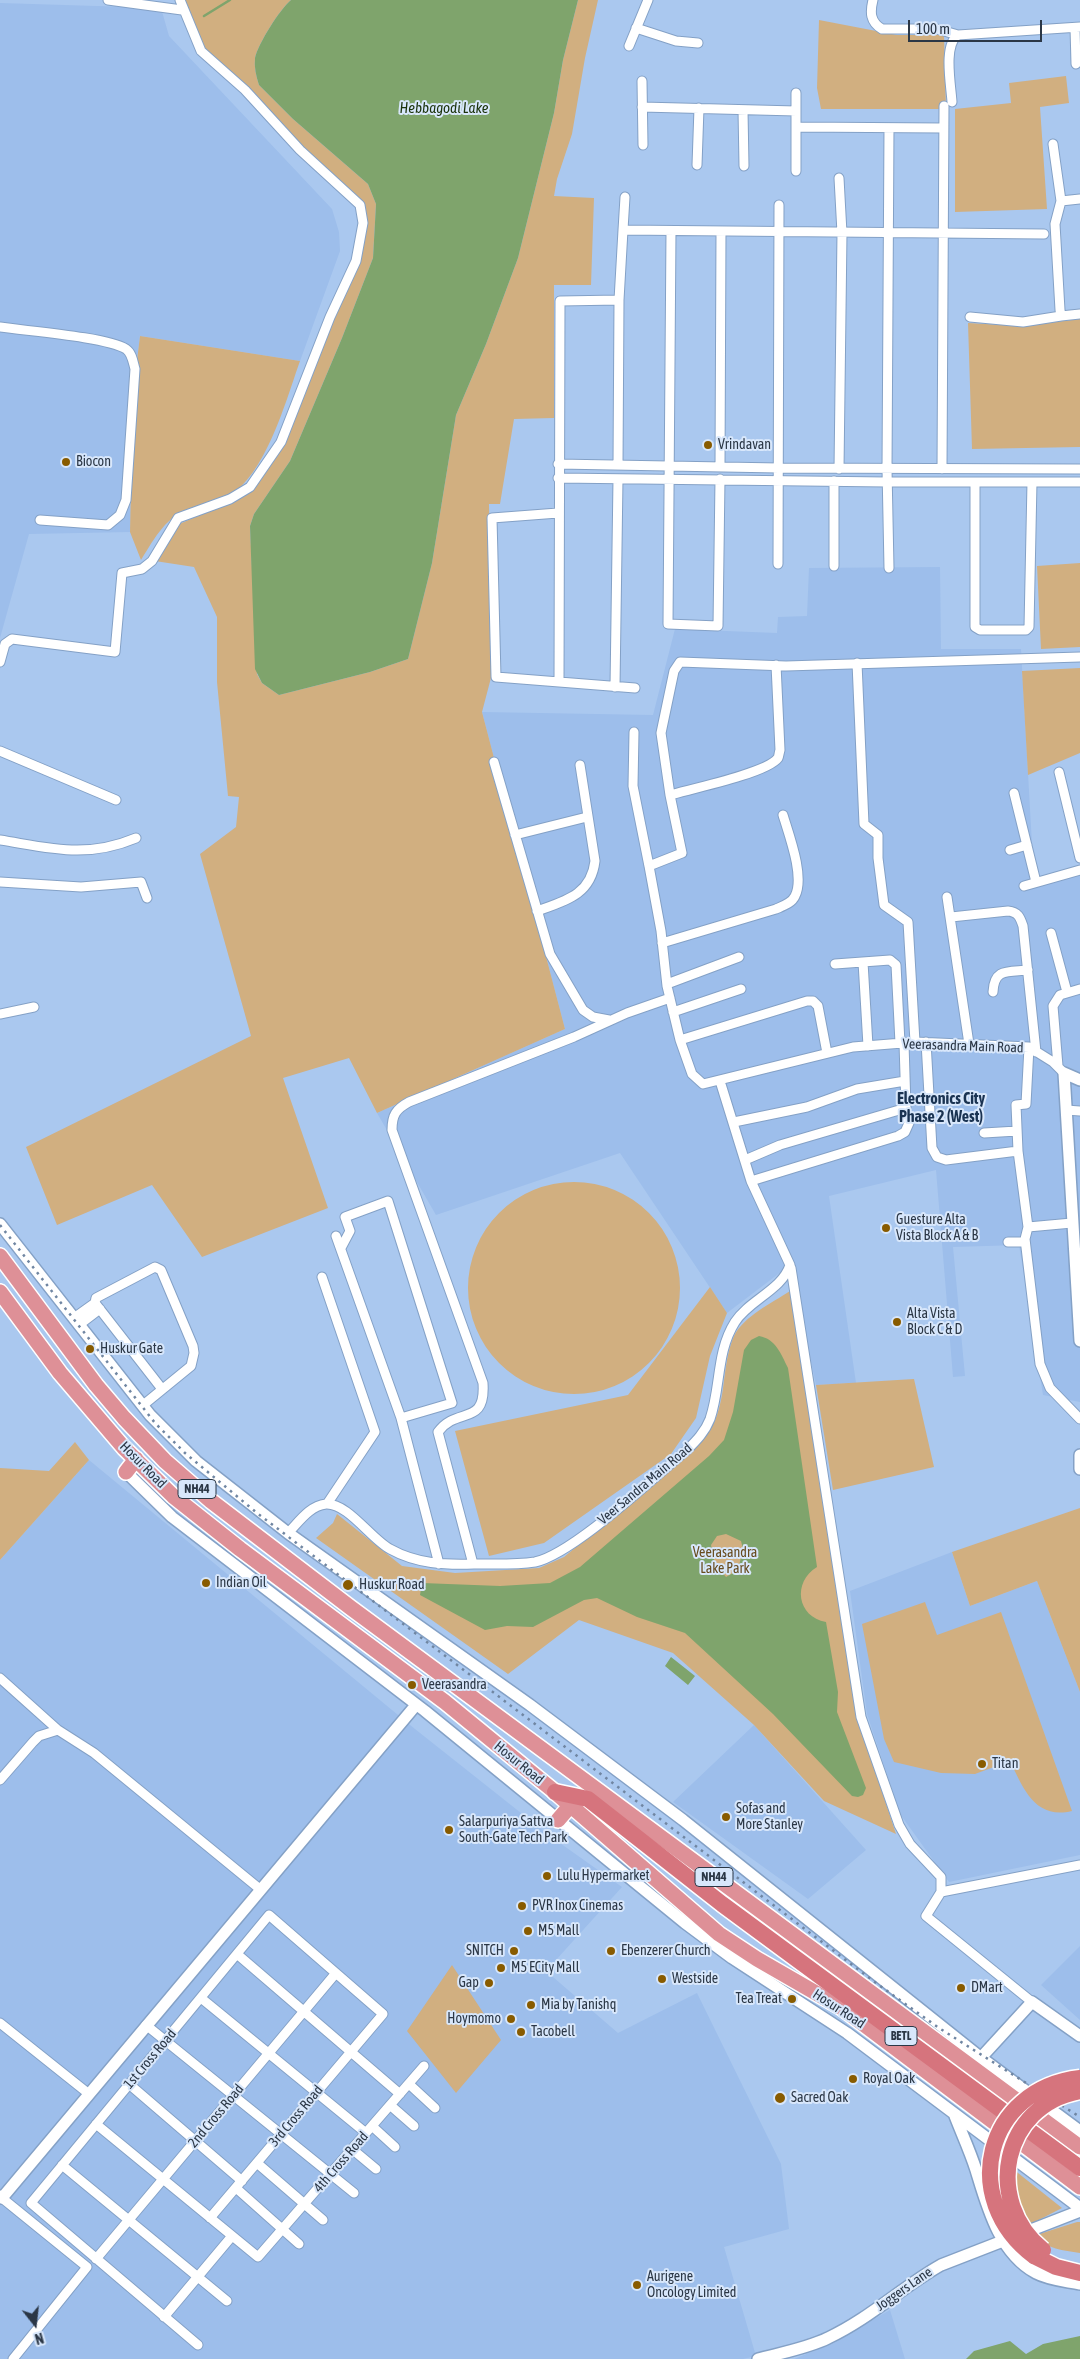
<!DOCTYPE html>
<style>
body{margin:0}
#map{position:relative;width:1080px;height:2359px;overflow:hidden;background:#aac8ef;font-family:"Asap Condensed",sans-serif}
canvas{display:block}
.north{position:absolute;left:10px;top:2299px;width:50px;height:50px;-webkit-text-stroke:4px #d8e7fb;paint-order:stroke;rotate:164deg;font-size:14px;font-weight:700;line-height:20px;text-align:center;color:#2b3746}
.north::after{content:'';display:block;margin:auto;width:18px;height:22px;background:#2b3746;clip-path:polygon(50% 0,100% 100%,50% 72%,0 100%)}
.scale{position:absolute;left:908px;top:20px;width:134px;height:22px;box-sizing:border-box;border:2px solid #2b3746;border-top:0;padding-left:6px;font-size:15px;line-height:18px;white-space:nowrap;color:#2b3746;-webkit-text-stroke:4px #d8e7fb;paint-order:stroke}
</style>
<div id="map">
<canvas width="1080" height="2359"></canvas>
<div class="north">N</div>
<div class="scale">100 m</div>
</div>
<script>
const g = document.querySelector('canvas').getContext('2d');
g.lineJoin = 'round';
function fillPath(path, color) {
  g.fillStyle = color;
  g.fill(path, 'evenodd');
}
function strokePath(path, color, width, dash) {
  g.strokeStyle = color;
  g.lineWidth = width;
  g.lineCap = dash ? 'butt' : 'round';
  g.setLineDash(dash || []);
  g.stroke(path);
}
function write(font, color, halo, rows, align = 'center') {
  g.font = font + ' "Asap Condensed",sans-serif';
  g.lineWidth = 4;
  g.setLineDash([]);
  g.textBaseline = 'middle';
  g.strokeStyle = halo;
  g.fillStyle = color;
  for (const [text, x, y, turn = 0] of rows) {
    g.save();
    g.translate(x, y);
    g.rotate((+turn || 0) * Math.PI / 180);
    g.textAlign = isNaN(turn) ? turn : align;
    if (halo) g.strokeText(text, 0, 0);
    g.fillText(text, 0, 0);
    g.restore();
  }
}
fillPath(new Path2D(`
 M0 3 161 8 169 36 332 209 339 232 340 251 300 361 140 336 133 393 130 532 29 534 0 638Z
 M940 567 941 649H1021L1034 880 1080 868V1402L1043 1395 1019 1245 953 1247 965 1376 953 1377 936 1170 829 1196 856 1383 816 1385 790 1265 727 1313 620 1153 436 1215 377 1113 565 1029 482 712 653 715 675 629 777 633 778 617 807 616 809 568Z
 M89 1460 415 1729 550 1836 622 1887 546 1971 618 2033 697 1993 781 2164 789 2229 724 2247 756 2356 743 2359H0V1560Z
 M952 1552 970 1606 1037 1581 1080 1692V1855L949 1882 900 1814 867 1714 850 1591Z
 M754 1725 866 1850 808 1899 673 1802Z
 M1080 1946V2020L1041 1985Z
 M890 2310 905 2359H794L829 2345Z`), '#9dbeeb');
fillPath(new Path2D(`
 M185 0H291C280 9 258 44 255 58 254 67 256 76 259 85L293 119 368 184 376 204 373 258 342 338 290 461 254 514 250 526 257 674 262 683 279 695 370 672 408 659 432 563 456 415 486 344 518 258 554 113 563 60 578 0H598L585 58 572 134 557 179 554 196 594 198 591 285H554V418L514 419 500 504H489L492 674 482 712 565 1029 377 1113 349 1058 283 1078 328 1208 202 1257 152 1185 57 1225 26 1147 251 1036 200 854 236 827 239 797 228 796 217 682V617L194 567 155 561 177 525 246 495 264 475 287 437 366 225 363 202 307 153 200 44 187 11Z
 M819 20 897 35H944L946 109H821L817 88Z
 M1066 76 1069 103 1040 107 1047 209 955 212V109L1011 103 1009 83Z
 M1080 319V447L972 449 968 323 1022 326Z
 M140 336 300 361C286 400 266 476 227 497 217 502 204 504 193 507 166 516 156 536 141 560L130 532 133 393Z
 M1080 563V647L1041 649 1037 566Z
 M1080 668V753L1028 775 1022 671Z
 M468 1288a106 106 0 1 1 212 0a106 106 0 1 1-212 0Z
 M710 1287 727 1313 710 1356 696 1418 671 1454 544 1543 489 1556 455 1431 628 1395Z
 M790 1291 858 1718 896 1834 824 1801 754 1725 673 1653 579 1620 508 1674 316 1538 333 1523 337 1514 402 1566 455 1573 539 1568 564 1557 691 1452C702 1441 712 1430 717 1415 726 1390 723 1361 734 1336 744 1316 772 1303 790 1291Z
 M914 1379 934 1467 833 1490 816 1385Z
 M75 1442 89 1460 0 1560V1468L49 1471Z
 M1080 1508V1692L1037 1581 970 1606 952 1552Z
 M925 1602 937 1635 1001 1612 1072 1811C1035 1820 1023 1788 1010 1761L975 1774 941 1773 894 1762 884 1739 862 1624Z
 M452 1965 501 2040 456 2093 407 2031Z
 M1013 2169 1062 2208 1027 2226 1022 2218Z
 M1077 2222H1080V2253C1063 2250 1047 2250 1036 2235Z`), '#d1af80');
fillPath(new Path2D(`
 M291 0H578L563 60 554 113 518 258 486 344 456 415 432 563 408 659 370 672 279 695 262 683 255 669 250 526 254 514 290 461 342 338 373 258 376 204 368 184 293 119 259 85C256 76 254 67 255 58 258 44 280 9 291 0Z
 M759 1336C776 1339 781 1354 788 1368L817 1567C792 1582 797 1617 826 1622L838 1692 837 1712 866 1788 863 1795 858 1797 852 1796 773 1714 685 1633 637 1617 597 1598 584 1600 533 1627 507 1626 485 1630 420 1595 422 1583 500 1586 550 1583 580 1567 709 1456 724 1440 733 1412 744 1350 751 1340ZM726 1534 741 1541 743 1549 738 1570 726 1577 715 1564 711 1545 717 1536Z
 M671 1657 695 1676 688 1685 665 1666Z
 M1080 2336V2359H966L974 2351 1010 2341 1026 2354 1043 2344Z`), '#7fa46c');
strokePath(new Path2D(`
 M204 16 230 0`), '#7fa46c', 2.5);
const minor = new Path2D(`
 M108 0 182 10
 M873 0C870 12 870 22 882 29H937L958 35
 M636 28 676 41 698 43
 M1075 28 1076 64
 M629 46 648 0
 M642 81 643 145
 M796 93V127
 M952 102C951 85 943 45 958 35L1080 27
 M642 107 796 111
 M743 110 744 166
 M1053 144 1061 201 1055 224 1060 310 1061 316 1080 314
 M697 165 699 108
 M796 171V127L943 128
 M839 178 842 233 839 469
 M1061 201 1080 199
 M623 230 625 197
 M671 231 668 624 718 626 720 479
 M970 317 1023 322 1061 316
 M0 327C26 331 107 337 126 349 132 353 133 362 135 369L126 500 120 515 108 525 40 520
 M558 464 779 468 1080 469
 M618 465 619 300
 M720 467 721 231
 M942 469 944 106
 M558 478 887 482H1080
 M975 482V627L980 630H1026L1029 627 1032 482
 M558 513 492 518 496 677 635 688
 M778 564 779 205
 M834 566V481
 M889 568 887 469 889 128
 M0 662 5 644 12 639 115 652 122 573 142 569 152 561 178 518 230 499 250 487 281 442 330 317 356 261 363 223 360 205 300 150 245 90 201 51 180 0
 M857 663 864 824 878 835V858L884 905 908 922 915 1042
 M776 665 780 750C779 753 779 756 778 758 767 773 691 789 670 795L682 853 649 866 661 931 667 986 680 1040 692 1074 703 1084 853 1047 915 1042 1029 1047 1053 1062 1064 1073
 M559 682 560 301 619 300 623 230 1044 234
 M615 687 618 479
 M634 732 633 786 649 866
 M0 751 116 800
 M494 762 550 954 583 1010 593 1017 609 1020
 M1059 772 1080 858
 M1014 793 1036 882
 M670 795 661 733 674 671 680 662 786 666 1080 657
 M515 835 587 817
 M0 840C50 848 86 859 136 838
 M1010 850 1027 845
 M0 882 81 887 141 882 147 898
 M1024 886 1080 870
 M947 897 969 1044
 M537 911C565 901 591 895 595 861L580 765
 M951 917 1008 911C1018 912 1020 917 1023 926L1036 1052
 M1051 933 1067 992
 M662 943 776 909C783 906 792 903 795 896 805 877 789 835 783 815
 M863 962 868 1046
 M835 964 890 960 896 965 900 1043
 M667 984 739 957
 M993 992C994 968 1008 972 1028 970
 M673 1012 741 989
 M0 1014 34 1007
 M680 1040 807 1001H813L818 1006 827 1053
 M926 1042 932 1148 937 1157 946 1160 1018 1151
 M1058 1066 1053 1006 1060 995 1080 989
 M1066 1110 1080 1111
 M734 1122 807 1107 857 1089 905 1081
 M984 1133 1017 1131
 M745 1160 780 1145 906 1108
 M751 1181 898 1136 905 1132 909 1123 906 1108 904 1043
 M1072 1223 1028 1227 1025 1239 1040 1364 1050 1388 1080 1419
 M1028 1227 1018 1151 1016 1105 1026 1104 1029 1047
 M336 1236 401 1418 439 1564
 M1008 1242H1025
 M341 1248 350 1231 345 1217 388 1201 452 1403 401 1418
 M791 1268 861 1717 899 1825 910 1844 941 1877V1892
 M322 1277 375 1432 327 1504
 M95 1303 162 1389
 M74 1318 95 1303 96 1298 155 1267 161 1270 193 1346 194 1353 191 1366 142 1406
 M79 1325 100 1309
 M288 1533C299 1522 309 1506 326 1504 348 1503 371 1539 390 1549 417 1564 445 1565 474 1564 495 1564 515 1565 535 1562 573 1554 654 1477 687 1450 696 1441 705 1432 710 1419 721 1387 716 1352 735 1322 749 1300 782 1290 790 1265L751 1181 720 1081
 M473 1564 438 1432C457 1406 486 1427 483 1383L392 1130C392 1115 396 1109 409 1102L574 1037 627 1013 670 998
 M0 1678 58 1730
 M0 1780 33 1742 39 1736 58 1730 94 1753 261 1890
 M237 1954 400 2094
 M201 1998 366 2133
 M1032 2002 926 1916 941 1892 1080 1865
 M0 2023 89 2094
 M146 2025 354 2193
 M129 2084 242 2181
 M409 2084 435 2108
 M390 2105 414 2126
 M96 2124 258 2257 424 2066
 M372 2126 395 2147
 M352 2149 376 2169
 M257 2163 323 2220
 M62 2165 227 2301
 M236 2188 299 2244
 M2 2198 87 2267 13 2359
 M96 2259 336 1973
 M164 2317 232 2236
 M198 2345 31 2203 269 1915 383 2014 210 2218`);
const tertiary = new Path2D(`
 M1064 1073 1080 1341
 M1064 1073 1080 1080
 M0 1224 150 1415 196 1461 288 1533 530 1705 683 1820 980 2057 1080 2131
 M1080 1455V1469
 M126 1472 172 1517 425 1711 685 1923 732 1958 847 2033 1080 2208
 M977 2062 1032 2002 1080 2036
 M955 2116C962 2134 970 2151 976 2170 987 2206 999 2253 1036 2273 1049 2280 1065 2281 1080 2284
 M0 2196 2 2198 416 1705
 M758 2359C781 2353 808 2348 828 2338 869 2319 902 2287 941 2265L1080 2211`);
const trunk = new Path2D(`
 M0 1256 96 1385 124 1418 165 1461 211 1501 351 1608 1080 2147
 M0 1292 60 1373 124 1448 173 1496 240 1549 445 1702 555 1792 719 1934 757 1959 842 2008 1080 2187
 M126 1472 136 1459
 M558 1820 570 1806`);
const motorway = new Path2D(`
 M555 1792 588 1799 722 1904 1080 2168
 M1034 2256 1056 2267 1080 2273`);
strokePath(minor, '#84a1c6', 11);
strokePath(tertiary, '#84a1c6', 14);
strokePath(trunk, '#fff', 18);
strokePath(motorway, '#fff', 19);
strokePath(minor, '#fff', 9);
strokePath(tertiary, '#fff', 11);
strokePath(trunk, '#de9097', 15);
strokePath(motorway, '#d6747d', 16);
strokePath(new Path2D(`
 M0 1225 155 1423 185 1453 257 1513 876 1983 939 2028 1080 2117`), '#7086a2', 2.5, [2.5, 5]);
const motorwayBridge = new Path2D(`
 M1043 2250C983 2201 1002 2105 1080 2091
 M1034 2256C958 2199 985 2089 1080 2078`);
strokePath(motorwayBridge, '#fff', 19, []);
strokePath(motorwayBridge, '#d6747d', 16);
for (const [x, y, r, color] of [
 [708,445,5,"#885b00"],
 [66,462,5,"#885b00"],
 [886,1228,5,"#885b00"],
 [897,1322,5,"#885b00"],
 [90,1349,5,"#885b00"],
 [206,1583,5,"#885b00"],
 [348,1585,6,"#885b00"],
 [412,1685,5,"#885b00"],
 [982,1764,5,"#885b00"],
 [726,1817,5,"#885b00"],
 [449,1830,5,"#885b00"],
 [547,1876,5,"#885b00"],
 [522,1906,5,"#885b00"],
 [528,1931,5,"#885b00"],
 [514,1951,5,"#885b00"],
 [611,1951,5,"#885b00"],
 [501,1968,5,"#885b00"],
 [662,1979,5,"#885b00"],
 [489,1983,5,"#885b00"],
 [961,1988,5,"#885b00"],
 [792,1999,5,"#885b00"],
 [531,2005,5,"#885b00"],
 [511,2019,5,"#885b00"],
 [521,2032,5,"#885b00"],
 [853,2079,5,"#885b00"],
 [780,2098,6,"#885b00"],
 [637,2285,5,"#885b00"]
]) {
  const dot = new Path2D();
  dot.arc(x, y, r, 0, 2 * Math.PI);
  g.fillStyle = color;
  g.fill(dot);
  strokePath(dot, '#d8e7fb', 2);
}
for (const [x, y, w] of [
 [197,1489,38],
 [714,1877,38],
 [901,2036,32]
]) {
  const box = new Path2D();
  box.roundRect(x - w / 2, y - 9.5, w, 19, 4);
  g.fillStyle = '#d8e7fb';
  g.fill(box);
  strokePath(box, '#2b3746', 1);
}
write('bold 12px', '#2b3746', null, [
 ["NH44",197,1489],
 ["NH44",714,1877],
 ["BETL",901,2036]
]);
write('14px', '#2b3746', '#d8e7fb', [
 ["Vrindavan",718,445],
 ["Biocon",76,462],
 ["Guesture Alta",896,1220],
 ["Vista Block A & B",896,1236],
 ["Alta Vista",907,1314],
 ["Block C & D",907,1330],
 ["Huskur Gate",100,1349],
 ["Indian Oil",216,1583],
 ["Huskur Road",359,1585],
 ["Veerasandra",422,1685],
 ["Titan",992,1764],
 ["Sofas and",736,1809],
 ["More Stanley",736,1825],
 ["Salarpuriya Sattva",459,1822],
 ["South-Gate Tech Park",459,1838],
 ["Lulu Hypermarket",557,1876],
 ["PVR Inox Cinemas",532,1906],
 ["M5 Mall",538,1931],
 ["SNITCH",504,1951,"right"],
 ["Ebenzerer Church",621,1951],
 ["M5 ECity Mall",511,1968],
 ["Westside",672,1979],
 ["Gap",479,1983,"right"],
 ["DMart",971,1988],
 ["Tea Treat",782,1999,"right"],
 ["Mia by Tanishq",541,2005],
 ["Hoymomo",501,2019,"right"],
 ["Tacobell",531,2032],
 ["Royal Oak",863,2079],
 ["Sacred Oak",791,2098],
 ["Aurigene",647,2277],
 ["Oncology Limited",647,2293]
], 'left');
write('14px', '#2b3746', '#d8e7fb', [
 ["Veerasandra Main Road",963,1046,2],
 ["Hosur Road",143,1465,45],
 ["Veer Sandra Main Road",645,1484,-40],
 ["Hosur Road",519,1763,39],
 ["Hosur Road",839,2009,33],
 ["1st Cross Road",150,2059,-50],
 ["2nd Cross Road",216,2116,-50],
 ["3rd Cross Road",296,2116,-50],
 ["4th Cross Road",341,2162,-49],
 ["Joggers Lane",904,2289,-35]
]);
write('14px', '#674b1e', '#d8e7fb', [
 ["Veerasandra",725,1553],
 ["Lake Park",725,1569]
]);
write('italic 15px', '#1b330b', '#d8e7fb', [
 ["Hebbagodi Lake",444,108]
]);
write('bold 16px', '#1a3352', '#d8e7fb', [
 ["Electronics City",941,1099],
 ["Phase 2 (West)",941,1117]
]);
</script>
